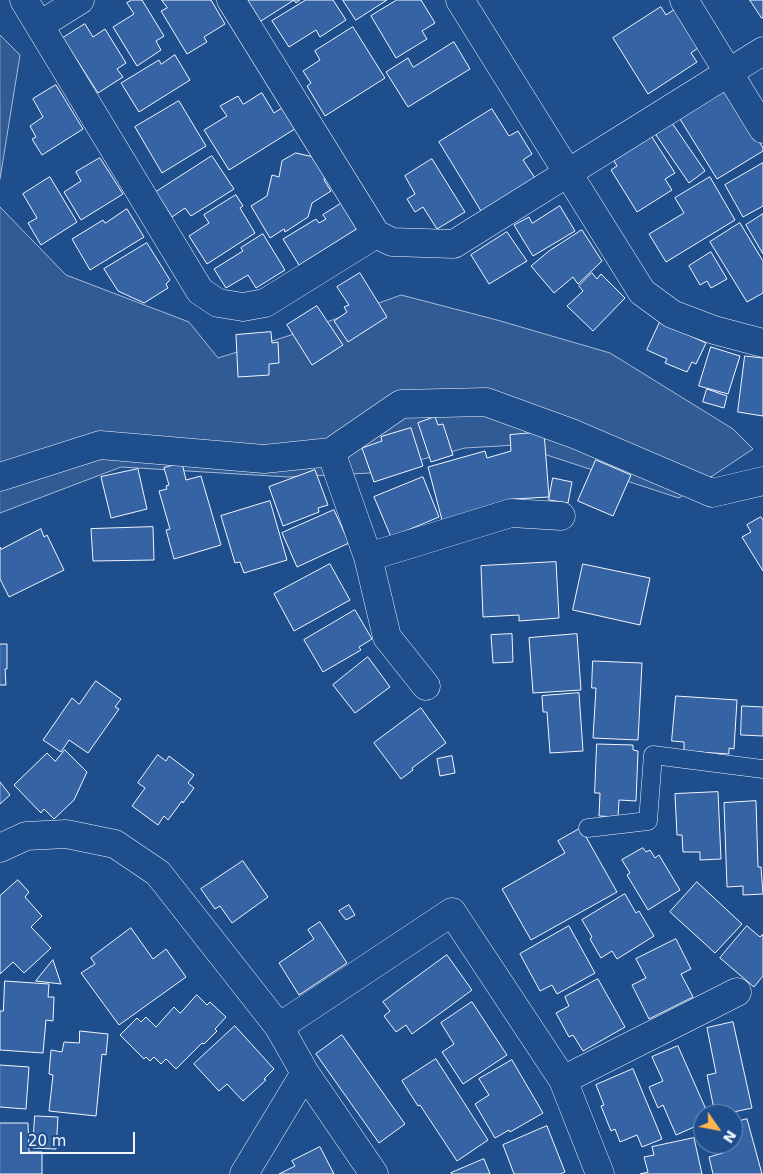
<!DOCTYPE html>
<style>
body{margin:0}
#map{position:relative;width:763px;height:1174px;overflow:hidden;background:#1f4e8c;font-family:"DejaVu Sans",sans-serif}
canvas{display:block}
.north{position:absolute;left:693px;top:1104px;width:50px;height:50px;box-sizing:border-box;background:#1f4e8c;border:1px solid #7391ba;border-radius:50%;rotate:123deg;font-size:14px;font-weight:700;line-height:20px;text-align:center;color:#f2f6ff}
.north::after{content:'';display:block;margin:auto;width:18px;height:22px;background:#ffb74d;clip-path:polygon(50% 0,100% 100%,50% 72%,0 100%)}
.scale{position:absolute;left:20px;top:1132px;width:115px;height:22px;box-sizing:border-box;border:2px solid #f2f6ff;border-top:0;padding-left:6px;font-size:15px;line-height:18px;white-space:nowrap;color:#f2f6ff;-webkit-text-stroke:4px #1f4e8c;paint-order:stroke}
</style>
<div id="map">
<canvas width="763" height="1174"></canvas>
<div class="north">N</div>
<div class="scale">20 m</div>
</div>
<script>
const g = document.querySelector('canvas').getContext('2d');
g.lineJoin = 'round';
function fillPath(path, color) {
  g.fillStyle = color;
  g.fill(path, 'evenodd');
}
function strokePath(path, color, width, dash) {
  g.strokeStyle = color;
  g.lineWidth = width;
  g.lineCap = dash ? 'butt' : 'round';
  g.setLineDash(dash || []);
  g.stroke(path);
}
const green = new Path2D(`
 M0 35 20 55 0 179Z
 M0 207 66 275 189 322 218 358 291 335 401 295 497 320 610 353 733 429 753 449 679 498 516 445 465 448 370 473 288 477 121 467 0 513Z`);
fillPath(green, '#305b95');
strokePath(green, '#a8bbd7', 1);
const building = new Path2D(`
 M132 0H142L164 36 156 41 161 50 137 66 113 27 134 14 127 3Z
 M162 0H211L225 24 204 37 207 42 187 54 161 11 167 8Z
 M248 0H300L296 3 294 0 261 21Z
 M306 0H333L346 20 320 37 316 30 289 47 272 21Z
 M343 0H387L356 20Z
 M397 0H421L435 23 422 31 427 39 396 58 371 16Z
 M750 0H763V17L762 18Z
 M661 7 666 15 678 7 702 45 691 53 697 62 648 94 613 38Z
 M85 24 93 37 105 29 126 63 117 69 123 77 98 93 63 38Z
 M353 27 385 78 325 116 307 86 311 83 303 71 320 60 315 51Z
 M454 42 470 69 408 107 386 72 408 58 413 67Z
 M175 55 190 80 139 112 121 83 159 60 161 64Z
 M56 85 83 129 42 155 32 139 36 137 30 126 43 117 33 99Z
 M727 90 763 148V151L717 179 680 119Z
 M262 93 274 113 285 106 298 127 229 170 204 130 227 116 220 106 238 96 243 104Z
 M179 101 206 146 162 173 135 127Z
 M492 109 509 136 518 131 532 154 523 160 535 178 481 211 439 142Z
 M672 123 705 171 689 183 656 135Z
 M652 137 675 173 665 179 672 190 637 212 611 170 617 166 614 161Z
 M296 153 318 158 326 172 324 180 331 191 312 203 308 217 285 232 284 229 270 238 251 206 267 196 272 175 279 177 282 161Z
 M212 156 234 189 191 216 185 208 172 217 156 192Z
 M100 158 123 194 81 220 64 192 81 181 76 172Z
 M432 159 465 212 437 229 423 207 415 212 407 199 415 194 405 176Z
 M763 163V206L743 217 725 185Z
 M50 177 77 222 41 245 28 223 37 218 23 194Z
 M710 177 735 220 666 262 649 234 684 213 675 198Z
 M236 195 243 206 240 208 255 233 207 264 189 236 209 223 204 215Z
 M342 203 358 228 299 265 283 239 316 219 319 223 326 219 323 215Z
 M560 206 575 231 533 256 514 225 529 217 532 223Z
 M127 209 144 237 90 270 72 239 103 220 105 223Z
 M763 214V254L746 225Z
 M740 223 763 261V293L747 302 710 242Z
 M582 230 602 261 578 284 573 277 554 293 531 266 549 251Z
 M507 232 527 261 489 284 471 255Z
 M263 234 285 270 256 288 248 275 226 288 214 269 243 251 241 248Z
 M147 243 170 280 166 284 168 288 144 303 118 291 104 269Z
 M711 252 727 279 711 288 707 281 700 285 689 266Z
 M360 273 387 317 348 342 334 321 347 312 344 307 349 305 337 287Z
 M592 273 597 279 601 274 625 298 593 331 567 306 583 291 579 286Z
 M317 306 343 345 312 365 287 325Z
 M660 322 706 343 696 364 692 362 687 372 665 363 667 359 647 350Z
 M271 332 272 343 278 342 279 363 269 364V375L238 377 236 335Z
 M711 347 740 356 728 394 699 386Z
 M745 356 763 358V416L738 412Z
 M707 389 727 396 724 408 703 402Z
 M435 417 438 425 443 424 453 455 431 462 418 423Z
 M411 428 423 466 374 482 362 448 382 441 381 437Z
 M544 432 549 497 514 499 442 520 428 467 485 451 487 458 511 451 510 435Z
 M596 460 631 475 613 516 578 501Z
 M182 463 186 480 201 476 221 545 174 559 166 530 170 529 159 491 167 489 166 486 169 485 164 468Z
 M138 469 147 509 111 518 101 477Z
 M315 470 328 505 318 508 319 512 283 526 269 487Z
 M423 477 439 517 391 537 374 497Z
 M553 478 572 482 568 503 549 500Z
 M270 501 287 560 244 573 240 562 235 563 221 516Z
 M334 510 349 543 297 567 282 533Z
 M761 517 763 520V571L742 537 751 532 747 525Z
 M153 527 154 560 93 561 91 529Z
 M41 529 44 537 47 535 64 570 9 597 0 579V547L1 549Z
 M556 562 559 618 519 621V615L483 617 481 566Z
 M330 564 350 600 294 631 274 594Z
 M583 564 650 578 640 625 573 610Z
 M355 610 372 639 359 647 361 650 323 672 304 640Z
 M512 634 513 662 493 663 491 635Z
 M577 634 581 690 533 693 529 638Z
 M0 644H7V669H5L6 685H0Z
 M368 657 390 687 355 713 333 685Z
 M593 661 642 663 638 740 593 738 596 688H592Z
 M96 681 121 699 115 707 119 709 88 753 69 740 61 752 43 740 72 698 79 704Z
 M579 693 583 751 550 753 547 712H543L542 696Z
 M676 696 737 700 734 749 729 748V754L684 751V742L672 741Z
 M742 706 763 707V736L741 735Z
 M421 708 446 743 412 768 413 770 401 779 374 743Z
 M597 744 633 745V750L638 751 636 801 619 800 618 817 599 816 600 793H595Z
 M65 750 87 772 74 800 54 819 44 809 41 813 14 785 47 753 55 761Z
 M158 755 166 761 169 756 194 775 188 783 194 788 183 803 182 801 168 820 164 816 158 825 132 806 145 788 138 783Z
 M452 756 455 773 440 776 437 759Z
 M0 782 10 795 0 804Z
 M718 792 721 859 700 860V852H683L682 835H677L675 794Z
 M756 801 758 867H761L763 894 743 895V886L727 887 724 803Z
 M581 828 617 892 531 940 502 889 565 853 558 841Z
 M643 848 646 852 650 850 655 858 659 855 680 890 648 910 627 875 630 873 622 860Z
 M243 861 268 897 232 923 220 906 215 909 201 889Z
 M18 880 29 892 25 897 42 916 31 927 51 948 24 973 13 962 0 974V896Z
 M697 882 742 924 715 953 670 912Z
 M625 894 636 913 639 911 654 936 617 959 612 951 601 958 590 939 592 937 582 920Z
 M349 905 355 915 346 920 339 911Z
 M320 922 347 963 299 995 279 963 314 939 308 930Z
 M569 926 595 973 557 994 552 985 540 991 520 954Z
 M747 926 760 937 763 934V976L754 987 720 958Z
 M131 928 153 959 166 949 186 977 119 1025 81 973 95 964 91 958Z
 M676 939 691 969 681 974 693 997 649 1019 632 985 646 978 636 959Z
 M447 955 472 990 412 1034 406 1025 396 1032 384 1016 390 1011 383 1002Z
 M53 960 61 984 36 981Z
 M598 979 625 1027 583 1051 573 1035 569 1037 556 1013 569 1006 565 997Z
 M5 981 49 984 48 997H54L53 1021 46 1020 43 1053 0 1050V1011H3Z
 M197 995 207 1005 210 1002 226 1017 215 1029 217 1031 204 1044 202 1043 176 1069 166 1059 161 1064 154 1057 150 1061 146 1057 144 1059 120 1035 137 1018 141 1022 146 1017 156 1027 174 1007 180 1013Z
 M472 1002 507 1055 463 1084 442 1052 454 1044 441 1023Z
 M733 1022 752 1108 724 1114H715L707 1075 716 1073 707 1028Z
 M235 1026 274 1069 264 1079 266 1080 243 1101 227 1084 219 1091 194 1064Z
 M80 1031 108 1034 106 1055 102 1054 96 1116 49 1111 53 1075 49 1074 51 1050 62 1052 64 1042 79 1043Z
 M342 1035 405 1124 379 1143 316 1054Z
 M678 1046 708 1114H703V1123L676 1135 663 1105 658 1108 649 1087 663 1081 652 1057Z
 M436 1059 488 1140 457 1161 420 1105 418 1106 402 1081Z
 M512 1060 543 1113 510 1132 509 1130 495 1138 475 1104 489 1095 479 1079Z
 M0 1065 29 1067 26 1109 0 1107Z
 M633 1069 662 1139 642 1147 637 1135 620 1142 615 1129 611 1131 601 1106 604 1105 596 1085Z
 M35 1116 58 1117 56 1149 33 1148Z
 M747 1119 762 1174H713L709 1157 723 1153 720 1144H733V1123Z
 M0 1123H28L29 1152H42V1174H0Z
 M547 1126 565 1172 560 1174H514L503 1145Z
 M694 1138 702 1174H640L648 1172 644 1157 654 1155 652 1147Z
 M320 1147 334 1174H279L295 1166 292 1161Z
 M484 1159 490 1174H452L451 1173Z`);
fillPath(building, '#3563a3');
strokePath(building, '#f2f6ff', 1);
const service = new Path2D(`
 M588 828 648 821 653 755 763 769`);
const minor = new Path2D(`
 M24 0 200 291 218 303 243 307 265 303 376 234
 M231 0 376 234 392 242 454 244 763 51
 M460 0 642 292 672 314 714 330 763 343
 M684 0 763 129
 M40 25 80 0
 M331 452 368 557 511 513 561 516
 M0 477 100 445 264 459 331 452 401 404 486 402 574 434 712 493 763 481
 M368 557 387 637 426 686
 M0 848 26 836 66 834 115 844 158 873 279 1027 305 1073 374 1174
 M279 1027 452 912 563 1080 600 1174
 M563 1080 737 992
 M244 1174 305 1073`);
strokePath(service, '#f2f6ff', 19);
strokePath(minor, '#f2f6ff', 29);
strokePath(service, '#1f4e8c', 18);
strokePath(minor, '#1f4e8c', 28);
</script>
